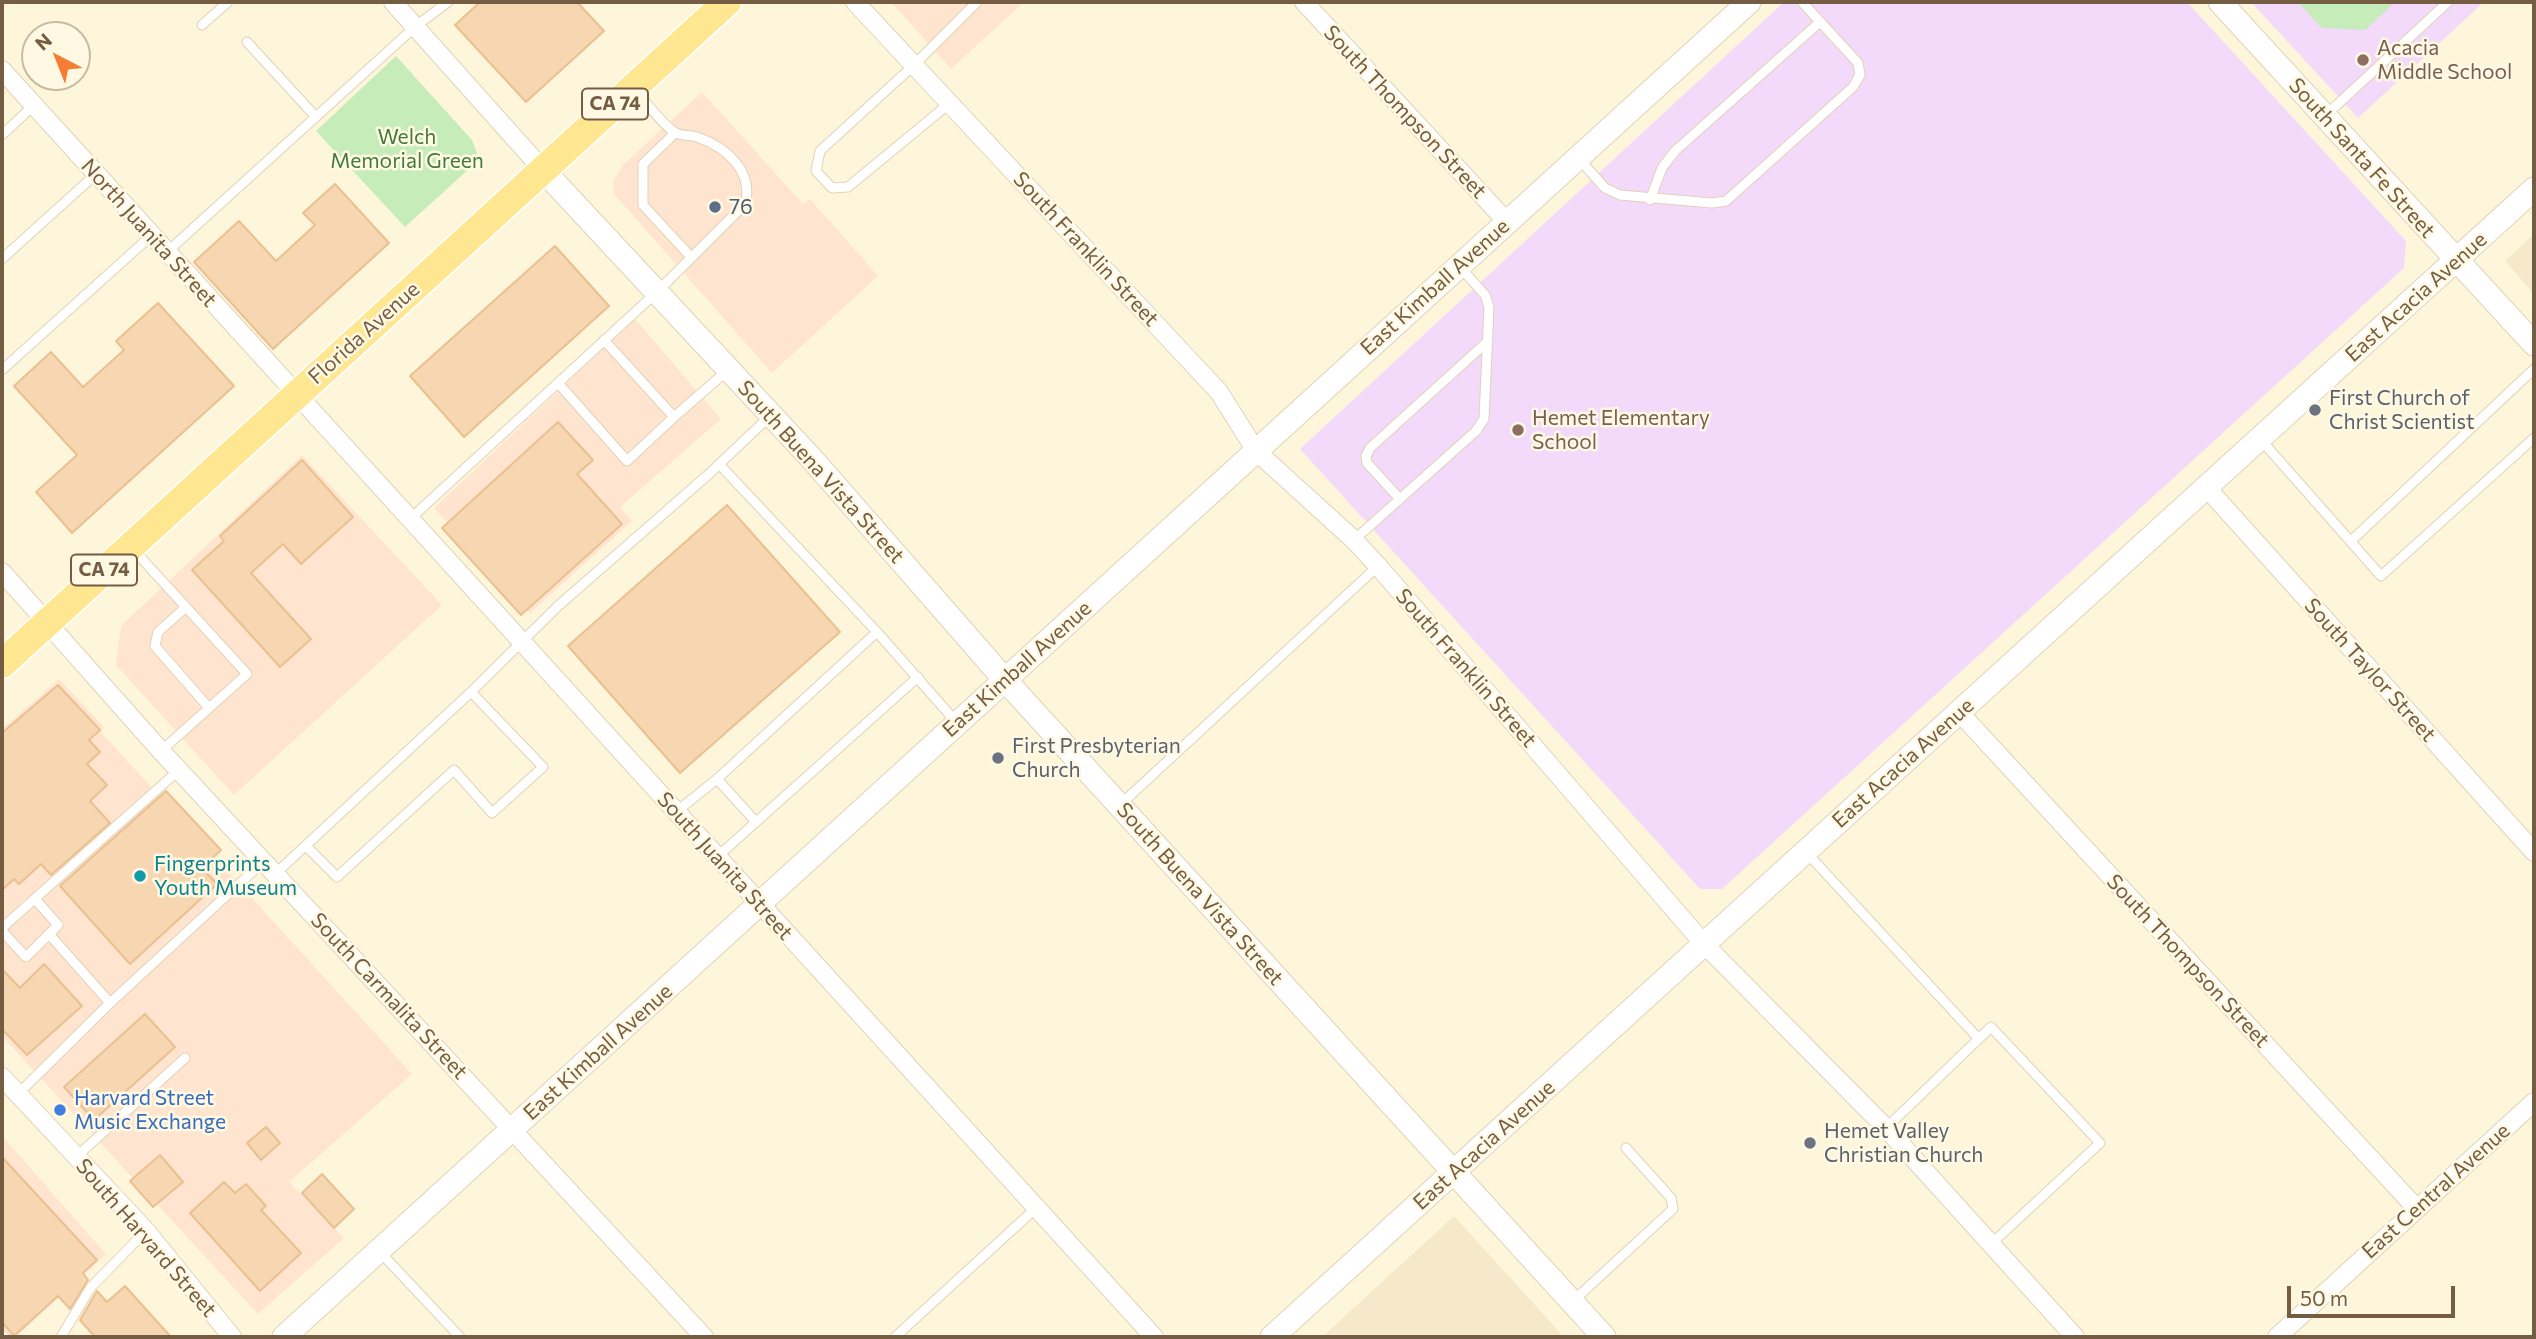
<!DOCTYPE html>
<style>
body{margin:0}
#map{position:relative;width:2536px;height:1339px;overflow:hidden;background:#fef6db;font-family:Commissioner,sans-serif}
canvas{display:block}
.frame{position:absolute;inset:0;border:4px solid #755d43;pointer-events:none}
.north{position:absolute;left:21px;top:21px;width:70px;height:70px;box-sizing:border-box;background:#fff9e4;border:2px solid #c8bba4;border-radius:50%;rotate:318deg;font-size:19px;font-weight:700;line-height:28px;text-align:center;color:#755d43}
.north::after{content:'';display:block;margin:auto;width:24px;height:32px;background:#f57d34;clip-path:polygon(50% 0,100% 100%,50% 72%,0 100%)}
.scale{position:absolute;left:2287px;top:1286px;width:168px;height:32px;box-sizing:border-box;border:4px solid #755d43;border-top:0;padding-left:9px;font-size:21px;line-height:24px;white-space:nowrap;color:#755d43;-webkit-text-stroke:5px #fff9e4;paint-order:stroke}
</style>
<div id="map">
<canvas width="2536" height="1339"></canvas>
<div class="frame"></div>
<div class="north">N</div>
<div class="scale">50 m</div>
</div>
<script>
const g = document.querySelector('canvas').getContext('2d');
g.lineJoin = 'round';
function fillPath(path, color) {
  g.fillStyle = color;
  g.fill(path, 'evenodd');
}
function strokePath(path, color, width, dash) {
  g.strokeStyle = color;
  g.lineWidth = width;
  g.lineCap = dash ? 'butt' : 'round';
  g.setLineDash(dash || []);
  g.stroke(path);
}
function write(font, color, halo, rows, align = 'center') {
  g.font = font + ' Commissioner,sans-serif';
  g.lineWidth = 5;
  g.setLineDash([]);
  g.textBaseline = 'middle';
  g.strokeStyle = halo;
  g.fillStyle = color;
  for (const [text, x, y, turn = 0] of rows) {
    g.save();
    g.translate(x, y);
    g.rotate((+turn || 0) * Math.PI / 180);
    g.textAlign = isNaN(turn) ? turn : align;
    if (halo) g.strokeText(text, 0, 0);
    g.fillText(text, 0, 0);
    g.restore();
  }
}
fillPath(new Path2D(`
 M2534 234V294L2505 261Z
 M1454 1216 1564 1337H1322Z`), '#f6e9c9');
fillPath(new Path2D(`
 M891 2H1024L951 69Z
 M702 92 803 204 810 199 878 276 772 373 614 194 613 181 623 165Z
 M635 319 721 419 620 507 632 521 530 613 434 508Z
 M302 455 442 605 234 795 116 665 121 626Z
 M59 679 104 727 101 732 412 1074 289 1182 344 1238 258 1314 2 1036V729Z
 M2 1136 106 1254 16 1337H2Z`), '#ffe5cf');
fillPath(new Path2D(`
 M1784 2H2187L2406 241 2404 268 1722 889H1700L1300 449Z
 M2251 2H2484L2358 118Z`), '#f3d9fa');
fillPath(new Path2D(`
 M2298 2H2395L2365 30 2322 28Z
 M396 56 472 140 477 153 470 168 405 227 316 131Z`), '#c6ecba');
const building = new Path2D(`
 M480 2H577L604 31 526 102 455 25Z
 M335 184 389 243 273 349 194 262 239 221 276 261 315 225 303 213Z
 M555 246 609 306 464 437 410 376Z
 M158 303 234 386 72 533 36 492 77 455 14 386 51 352 83 387 124 350 116 341Z
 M558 422 593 460 577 474 622 524 521 615 442 528Z
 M302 460 353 517 301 564 283 544 251 573 311 639 280 667 192 570 224 541 220 536Z
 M727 505 840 632 680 773 568 646Z
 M58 685 100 730 89 740 100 752 87 764 107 785 90 801 110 823 51 875 41 864 19 884 14 879 2 890V733Z
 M166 791 221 850 202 868 217 884 130 964 60 886Z
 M44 964 82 1006 27 1055 2 1029V969L20 988Z
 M145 1014 175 1047 94 1120 64 1087Z
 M266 1127 280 1143 261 1160 247 1143Z
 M160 1155 183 1182 153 1207 130 1181Z
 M2 1157 97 1260 83 1273 88 1280 70 1309 58 1296 14 1336 2 1322Z
 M322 1174 354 1209 334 1228 302 1193Z
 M224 1182 235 1193 246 1184 266 1206 261 1210 301 1253 260 1291 190 1213Z
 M125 1286 171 1337H95L80 1320 97 1291 107 1302Z`);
fillPath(building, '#f6d7b1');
strokePath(building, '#eac090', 2);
const service = new Path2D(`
 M202 25 228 2
 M247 42 316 117
 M950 103 848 187 832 188 816 171 820 151 914 65 977 2
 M2325 116 2448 2
 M675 133 643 164V205L691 257
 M2 135 34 105
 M1579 159 1605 188 1620 195 1712 203 1726 201 1853 87 1860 75 1858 63 1802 2
 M1650 200 1662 168 1675 151 1820 22
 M167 252 416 26 448 2
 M2 259 96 174
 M2 370 152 235
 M558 383 627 461 674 417 604 340
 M674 417 728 370
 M2261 440 2381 576 2534 438
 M719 464 877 632 957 723
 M1400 499 1367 463 1366 456 1370 448 1488 341
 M410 519 658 291 745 204C754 171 726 147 697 137 690 135 682 136 676 133 664 127 644 99 634 89
 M1354 540 1476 431 1484 419 1489 307 1485 295 1459 266
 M2351 541 2534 369
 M132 548 247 674 161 751
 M186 607 158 632 155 646 209 708
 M717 779 877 632
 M1120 805 1378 566
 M676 812 717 779 756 822 717 857
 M756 822 918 677
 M306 846 337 877 454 770 492 813 543 767 471 692
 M1806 852 1978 1038
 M275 874 471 692 558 606 710 473 770 416
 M2 928 179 770
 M2 931 26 957 58 925 35 899
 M110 1003 264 861
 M18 1094 110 1003 49 934
 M1886 1128 1991 1027 2100 1143 1991 1244
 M76 1157 185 1058
 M380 1252 460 1337
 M1573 1301 1673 1209 1671 1198 1626 1148
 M2 1335 4 1337
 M61 1337 91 1287 146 1231
 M895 1337 1036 1208`);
const minor = new Path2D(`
 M393 2 543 170
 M855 2 1219 392 1256 451 1354 540 1378 566 1704 944 1886 1128 2075 1337
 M1304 2 1507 222
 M2 70 1154 1337
 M2206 487 2534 852
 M2 572 161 751 704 1337
 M1959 712 2417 1209
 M2 1077 146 1231 232 1337
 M2277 1337 2534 1102`);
const tertiary = new Path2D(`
 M2220 2 2534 344
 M543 170 812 459 1005 680 1604 1337
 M284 1337 1749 2
 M1272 1337 2534 189`);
const primary = new Path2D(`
 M2 664 727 2`);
strokePath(service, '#e2d2b7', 11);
strokePath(minor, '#e2d2b7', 20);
strokePath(tertiary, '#e2d2b7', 25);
strokePath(primary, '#fff', 31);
strokePath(service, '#fff', 9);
strokePath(minor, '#fff', 18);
strokePath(tertiary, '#fff', 23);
strokePath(primary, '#ffe792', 28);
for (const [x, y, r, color] of [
 [2363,60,7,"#8d6e63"],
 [715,207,7,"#5c6f8a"],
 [2315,410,7,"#6b7280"],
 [1518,430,7,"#8d6e63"],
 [998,758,7,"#6b7280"],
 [140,876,7,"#0f9aa8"],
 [60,1110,7,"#3f7fe0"],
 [1810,1143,7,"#6b7280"]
]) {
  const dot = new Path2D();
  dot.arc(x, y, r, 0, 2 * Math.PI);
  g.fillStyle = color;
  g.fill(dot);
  strokePath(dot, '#fff9e4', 2.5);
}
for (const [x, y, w] of [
 [615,104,66],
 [104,570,66]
]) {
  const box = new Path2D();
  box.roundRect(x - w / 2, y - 15.5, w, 31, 5);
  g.fillStyle = '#fff9e4';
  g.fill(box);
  strokePath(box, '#755d43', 2);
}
write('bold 19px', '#755d43', null, [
 ["CA 74",615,104],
 ["CA 74",104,570]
]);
write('21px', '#785e54', '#fff9e4', [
 ["Acacia",2377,48],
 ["Middle School",2377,72],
 ["Hemet Elementary",1532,418],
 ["School",1532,442]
], 'left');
write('21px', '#755d43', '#fff9e4', [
 ["South Thompson Street",1405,112,47],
 ["South Santa Fe Street",2362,158,48],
 ["North Juanita Street",149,233,48],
 ["South Franklin Street",1086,249,47],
 ["East Kimball Avenue",1435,287,-42],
 ["East Acacia Avenue",2416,297,-42],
 ["Florida Avenue",364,333,-42],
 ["South Buena Vista Street",821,472,48],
 ["South Franklin Street",1466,668,49],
 ["East Kimball Avenue",1017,669,-42],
 ["South Taylor Street",2370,670,48],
 ["East Acacia Avenue",1903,763,-42],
 ["South Juanita Street",725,866,48],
 ["South Buena Vista Street",1200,894,48],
 ["South Thompson Street",2188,961,47],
 ["South Carmalita Street",389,996,47],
 ["East Kimball Avenue",598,1052,-42],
 ["East Acacia Avenue",1484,1145,-42],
 ["East Central Avenue",2436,1191,-42],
 ["South Harvard Street",146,1238,49]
]);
write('21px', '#437c3a', '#fff9e4', [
 ["Welch",407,137],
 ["Memorial Green",407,161]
]);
write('21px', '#4e5e75', '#fff9e4', [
 ["76",729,207]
], 'left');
write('21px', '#5b616d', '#fff9e4', [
 ["First Church of",2329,398],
 ["Christ Scientist",2329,422],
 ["First Presbyterian",1012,746],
 ["Church",1012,770],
 ["Hemet Valley",1824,1131],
 ["Christian Church",1824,1155]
], 'left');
write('21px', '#0d838f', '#fff9e4', [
 ["Fingerprints",154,864],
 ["Youth Museum",154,888]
], 'left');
write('21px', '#366cbe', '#fff9e4', [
 ["Harvard Street",74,1098],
 ["Music Exchange",74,1122]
], 'left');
</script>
